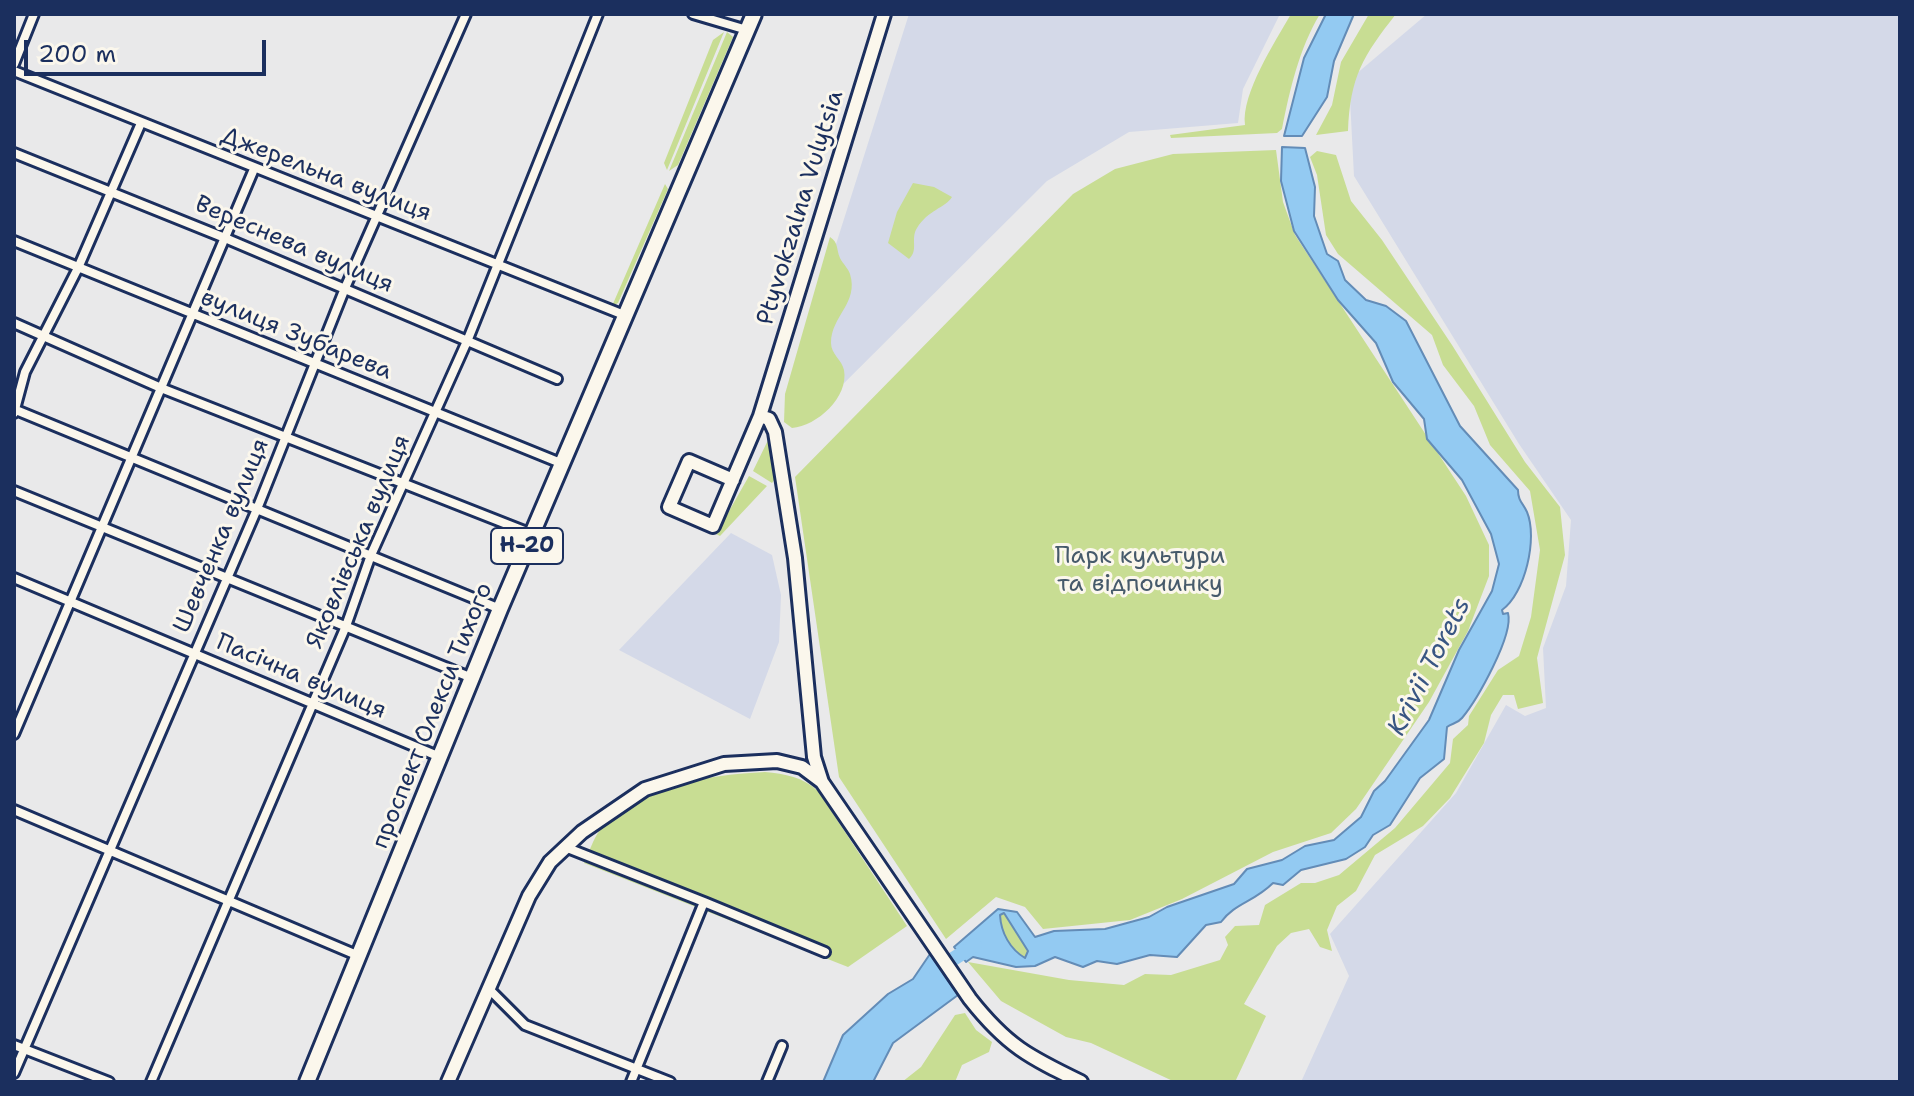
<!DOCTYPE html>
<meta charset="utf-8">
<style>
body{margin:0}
#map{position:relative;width:1914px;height:1096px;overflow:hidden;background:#e9e9ea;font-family:"Shantell Sans",sans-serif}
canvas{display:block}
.frame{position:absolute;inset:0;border:16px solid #1b2f5e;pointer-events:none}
.scale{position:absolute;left:24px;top:40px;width:242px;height:36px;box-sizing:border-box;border:4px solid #1b2f5e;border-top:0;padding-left:10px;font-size:24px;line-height:28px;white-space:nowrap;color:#1b2f5e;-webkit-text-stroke:6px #fbf7ec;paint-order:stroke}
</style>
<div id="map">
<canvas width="1914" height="1096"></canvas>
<div class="frame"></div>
<div class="scale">200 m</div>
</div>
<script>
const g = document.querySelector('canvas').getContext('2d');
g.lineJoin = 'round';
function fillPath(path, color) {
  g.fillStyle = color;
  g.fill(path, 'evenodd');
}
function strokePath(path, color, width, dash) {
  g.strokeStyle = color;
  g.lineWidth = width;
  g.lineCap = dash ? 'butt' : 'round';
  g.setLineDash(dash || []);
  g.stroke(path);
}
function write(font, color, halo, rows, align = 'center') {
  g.font = font + ' "Shantell Sans",sans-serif';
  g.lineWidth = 6;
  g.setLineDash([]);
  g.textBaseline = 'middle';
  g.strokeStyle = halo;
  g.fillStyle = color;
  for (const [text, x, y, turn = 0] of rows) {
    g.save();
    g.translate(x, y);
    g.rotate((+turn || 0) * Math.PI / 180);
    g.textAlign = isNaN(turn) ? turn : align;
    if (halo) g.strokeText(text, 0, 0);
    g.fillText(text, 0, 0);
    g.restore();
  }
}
fillPath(new Path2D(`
 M909 14H1280L1243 89 1238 123 1129 132 1047 181 806 421 785 405Z
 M1427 14H1900V1082H1301L1349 976 1330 934 1456 793 1506 705 1525 716 1546 708 1543 648 1566 586 1571 520 1519 444 1354 176 1349 80Z
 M731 533 772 555 781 595 779 642 750 719 619 650Z`), '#d4d9e8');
fillPath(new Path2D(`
 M1291 14H1320C1299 49 1290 89 1282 129L1277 133 1171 138 1170 135 1245 125C1241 94 1275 42 1291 14Z
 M1369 14H1396C1363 56 1350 77 1348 131L1316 135 1332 105 1341 62Z
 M724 32 667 170 664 163 713 40Z
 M727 32 733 37 678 165 669 171Z
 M1276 150 1283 202 1295 235 1466 496 1489 545V576L1468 631 1429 702 1356 809 1331 833 1273 852 1182 899 1130 920 1043 929 1025 907 996 897 946 939 839 777 795 477 1073 194 1115 169 1173 154Z
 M1317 151 1336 155 1351 201 1382 240 1452 345 1525 462 1560 507 1565 555 1537 658 1543 703 1518 709 1514 695H1503L1491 715 1484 743 1450 798 1423 826 1375 855 1356 891 1337 906 1327 930 1332 951 1320 947 1309 929 1291 933 1277 946 1244 1004 1266 1016 1235 1082H1175L1091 1043 1066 1037 1001 1001 968 962 1069 980 1124 985 1145 974 1171 975 1220 960 1228 945 1225 937 1235 926 1259 925 1265 905 1301 883H1315L1339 875 1395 828 1450 763 1453 739 1468 725 1469 716 1498 670 1519 656 1531 617 1540 550 1530 491 1490 445 1474 406 1443 365 1432 335 1338 254 1326 235 1317 175 1310 157Z
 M913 183 934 187 952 197C945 208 928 210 917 228 910 239 919 250 909 259L888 243 897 212Z
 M665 184 668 189 618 303 612 306Z
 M830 237C839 243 836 249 840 258 843 264 848 268 850 274 859 303 831 316 831 343 831 354 842 360 844 370 849 397 817 426 792 428L784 422 785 394Z
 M771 434 779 474 772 483 753 471Z
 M749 476 767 486 720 536 716 534Z
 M765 772C785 774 803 777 818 791L907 926 848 967 584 863C589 853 593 839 600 830 640 785 708 775 765 772Z
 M1004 913 1028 951 1025 958C1010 949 1001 933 1000 915Z
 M965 1013 976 1030 992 1042 989 1052 962 1065 955 1082H902L921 1067 955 1015Z`), '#c8dd93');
const water = new Path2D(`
 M1326 14H1354L1334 61 1327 97 1302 136H1284L1304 58Z
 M1282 147 1305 148 1315 187 1314 216 1327 254 1338 261 1345 280 1366 300 1386 306 1406 321 1460 426 1518 490C1518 501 1523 503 1527 512 1538 538 1525 594 1502 610L1503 614 1508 613C1514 635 1477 700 1462 718 1457 724 1452 723 1447 727L1444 759 1420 778 1390 825 1373 835 1365 847 1346 859 1301 870 1283 885 1273 883C1254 902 1235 903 1221 922L1206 925 1177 957 1150 955 1117 964 1097 961 1083 967 1055 957 1035 966 1016 967 973 957 966 962 954 947 998 909 1017 912 1035 937 1054 931 1105 929 1149 917 1167 907 1234 884 1247 869 1282 860 1305 846 1334 840 1361 817 1374 791 1385 781 1429 720 1459 650 1492 591 1499 564 1491 534 1462 480 1427 439 1424 419 1393 382 1376 343 1338 300 1294 231 1281 181ZM1004 913 1028 951 1025 958C1010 949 1001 933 1000 915Z
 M930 954 958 995 893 1043 873 1082H823L843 1035 888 994 913 979Z`);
fillPath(water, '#93caf2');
strokePath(water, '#638cb7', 2);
strokePath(new Path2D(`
 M936 970 975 945`), '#93caf2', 14);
const street = new Path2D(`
 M693 14 747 30
 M14 64 34 14
 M14 71 624 315
 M14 153 225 238 557 379
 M14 241 563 464
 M14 323 161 388 532 534
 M16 410 500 609
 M14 413 25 372 78 268 141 123
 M14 491 472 678
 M14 578 440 757
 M14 734 254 169
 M14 810 359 956
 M565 847 704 902 631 1082
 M704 902 825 952
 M488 988 525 1025 670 1082
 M14 1045 109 1082
 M14 1073 257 509 345 288 466 14
 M151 1082 346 626 371 555 468 339 598 14
 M767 1082 782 1046`);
const secondary = new Path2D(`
 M760 416 884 14
 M733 480 689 461 669 507 713 526 760 416 769 419 775 432 795 558 814 757 822 782
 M448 1082 529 896 550 862 582 832 645 789 724 764 777 761 802 767 822 782 970 999C1007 1046 1029 1057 1081 1082`);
const primary = new Path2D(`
 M307 1082 500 609 754 14`);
strokePath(street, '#1b2f5e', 14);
strokePath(secondary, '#1b2f5e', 18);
strokePath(primary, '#1b2f5e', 20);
strokePath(street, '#fbf7ec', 8);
strokePath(secondary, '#fbf7ec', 12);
strokePath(primary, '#fbf7ec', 14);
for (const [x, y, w] of [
 [527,546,72]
]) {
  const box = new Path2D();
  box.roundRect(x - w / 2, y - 18, w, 36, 6);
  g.fillStyle = '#fbf7ec';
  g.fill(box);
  strokePath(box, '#1b2f5e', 2);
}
write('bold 22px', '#1b2f5e', null, [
 ["Н-20",527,546]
]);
write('24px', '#1b2f5e', '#fbf7ec', [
 ["Джерельна вулиця",326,175,21],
 ["Ptyvokzalna Vulytsia",801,208,-73],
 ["Вереснева вулиця",294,245,23],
 ["вулиця Зубарева",296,335,22],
 ["Шевченка вулиця",222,536,-67],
 ["Яковлівська вулиця",359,542,-67],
 ["Пасічна вулиця",301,677,23],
 ["проспект Олекси Тихого",433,716,-68]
]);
write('24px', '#465a6b', '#fbf7ec', [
 ["Парк культури",1140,557],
 ["та відпочинку",1140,585]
]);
write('italic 26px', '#395683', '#fbf7ec', [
 ["Krivii Torets",1430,667,-63]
]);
</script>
